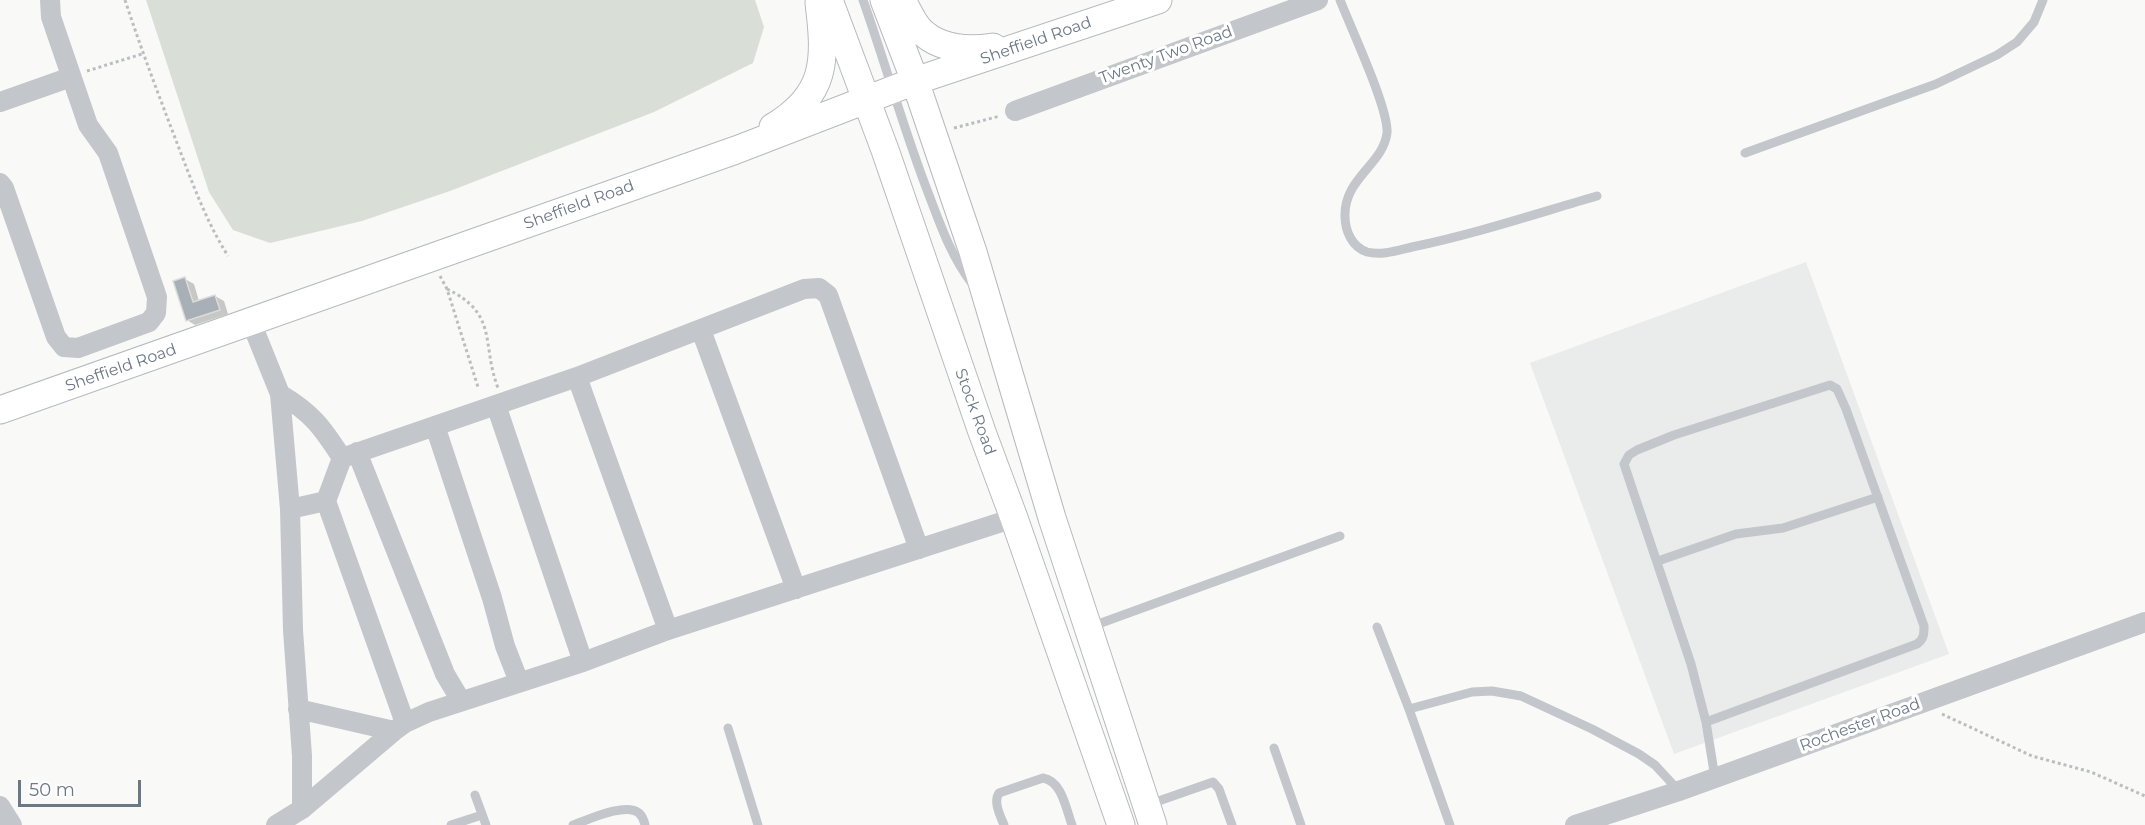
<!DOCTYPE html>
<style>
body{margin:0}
#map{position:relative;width:2145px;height:825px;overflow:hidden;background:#f9f9f7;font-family:Montserrat,sans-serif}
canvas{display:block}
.scale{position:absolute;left:18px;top:780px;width:123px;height:27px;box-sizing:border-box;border:3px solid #6b7886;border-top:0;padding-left:8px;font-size:18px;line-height:21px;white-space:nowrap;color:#6b7886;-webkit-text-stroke:4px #fff;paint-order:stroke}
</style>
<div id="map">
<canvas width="2145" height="825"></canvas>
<div class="scale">50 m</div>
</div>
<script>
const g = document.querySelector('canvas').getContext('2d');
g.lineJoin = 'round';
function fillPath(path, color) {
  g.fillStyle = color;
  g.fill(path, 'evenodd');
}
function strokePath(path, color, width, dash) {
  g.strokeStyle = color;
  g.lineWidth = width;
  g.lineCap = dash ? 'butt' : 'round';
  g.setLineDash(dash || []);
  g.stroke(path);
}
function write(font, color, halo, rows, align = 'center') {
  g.font = font + ' Montserrat,sans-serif';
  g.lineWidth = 6;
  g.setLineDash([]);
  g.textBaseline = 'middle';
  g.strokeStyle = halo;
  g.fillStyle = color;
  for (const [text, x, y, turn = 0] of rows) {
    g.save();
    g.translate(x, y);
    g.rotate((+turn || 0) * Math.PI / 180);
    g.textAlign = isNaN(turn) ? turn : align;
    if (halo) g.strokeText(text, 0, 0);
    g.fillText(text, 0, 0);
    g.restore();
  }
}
fillPath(new Path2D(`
 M1806 262 1949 654 1674 754 1530 363Z`), '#eaebeb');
fillPath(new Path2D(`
 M146 0H755L764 27 753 63 654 112 450 191 362 221 270 243 233 230 209 192Z`), '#d9ded7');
fillPath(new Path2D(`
 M185 279 194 284 199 301 215 296 224 301 228 314 195 325 187 320Z`), '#0003');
const building = new Path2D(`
 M185 277 193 302 215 295 220 310 186 321 173 281Z`);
fillPath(building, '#a9afb6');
strokePath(building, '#dbdbda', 1.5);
const secondary = new Path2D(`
 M829 0 885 150 982 432 1014 518 1121 825
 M884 0 915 81 973 252 1052 518 1153 825
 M902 0C907 9 912 21 919 29 938 49 967 51 993 47
 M773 127C827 95 826 60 819 3
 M0 410 736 150 915 81 1158 0`);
strokePath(secondary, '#b6babf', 29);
strokePath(new Path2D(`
 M125 0C141 49 159 96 177 143 192 182 206 221 228 256
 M87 71 142 54
 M954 128 1000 116
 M440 276 447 289 478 387
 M447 289C499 314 481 344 498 388
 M1942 714 2032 756 2091 772 2145 796`), '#bbbec0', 3, [3, 3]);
strokePath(new Path2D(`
 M863 0C886 65 904 131 929 195 941 227 952 258 973 285
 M1340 0C1350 26 1389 109 1387 133 1383 165 1344 178 1345 216 1345 231 1352 247 1367 252 1381 256 1399 250 1412 247 1475 234 1535 214 1597 196
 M1745 153 1936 84 1997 55 2017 42 2034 22 2043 0
 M1658 561 1736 534 1783 528 1878 497
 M1090 627 1340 536
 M1377 627 1409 709 1450 825
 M1409 709 1472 692 1492 691 1521 696 1592 729 1639 754 1655 765 1679 791
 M1706 722 1917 644C1924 639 1924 634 1924 626L1846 409 1837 389 1830 385 1674 435 1637 450 1629 455 1624 464 1691 664 1706 722 1715 778
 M728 728 758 825
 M1274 748 1301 825
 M475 795 486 825
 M1150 804 1213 782 1219 789 1232 825
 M451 825 482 815
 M573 825C588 820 625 802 639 813 642 816 644 820 645 825
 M1004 825C1000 815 993 802 999 793L1043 778C1062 781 1066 809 1072 825`), '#c3c6ca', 9);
strokePath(new Path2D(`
 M0 102 71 77
 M1015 111 1318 0
 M0 183 4 188 56 337 64 347 78 348 149 322 156 313 157 297 108 153 88 125 51 17 50 0
 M251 322 280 394 290 509 293 630 302 756V809
 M701 330 796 589
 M577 377 668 630
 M280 394C312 413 322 427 342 458
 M496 405 583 662
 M435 426 492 598 505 646 519 682
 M357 452 445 674 461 701
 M290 509 326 501
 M298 709 394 731
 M405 723 326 501 342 458 577 377 804 289 819 288 828 295 919 549
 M0 806 12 825
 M276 825 302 809 394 731 405 723 429 712 583 662 668 630 1014 518
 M1575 825 1679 791 2145 622`), '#c3c6ca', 20);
strokePath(secondary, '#fff', 27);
write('16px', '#6b7886', '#fff', [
 ["Sheffield Road",1036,41,-19],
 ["Twenty Two Road",1166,55,-20],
 ["Sheffield Road",579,205,-20],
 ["Sheffield Road",121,368,-19],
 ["Stock Road",975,412,70],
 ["Rochester Road",1860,725,-20]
]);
</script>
